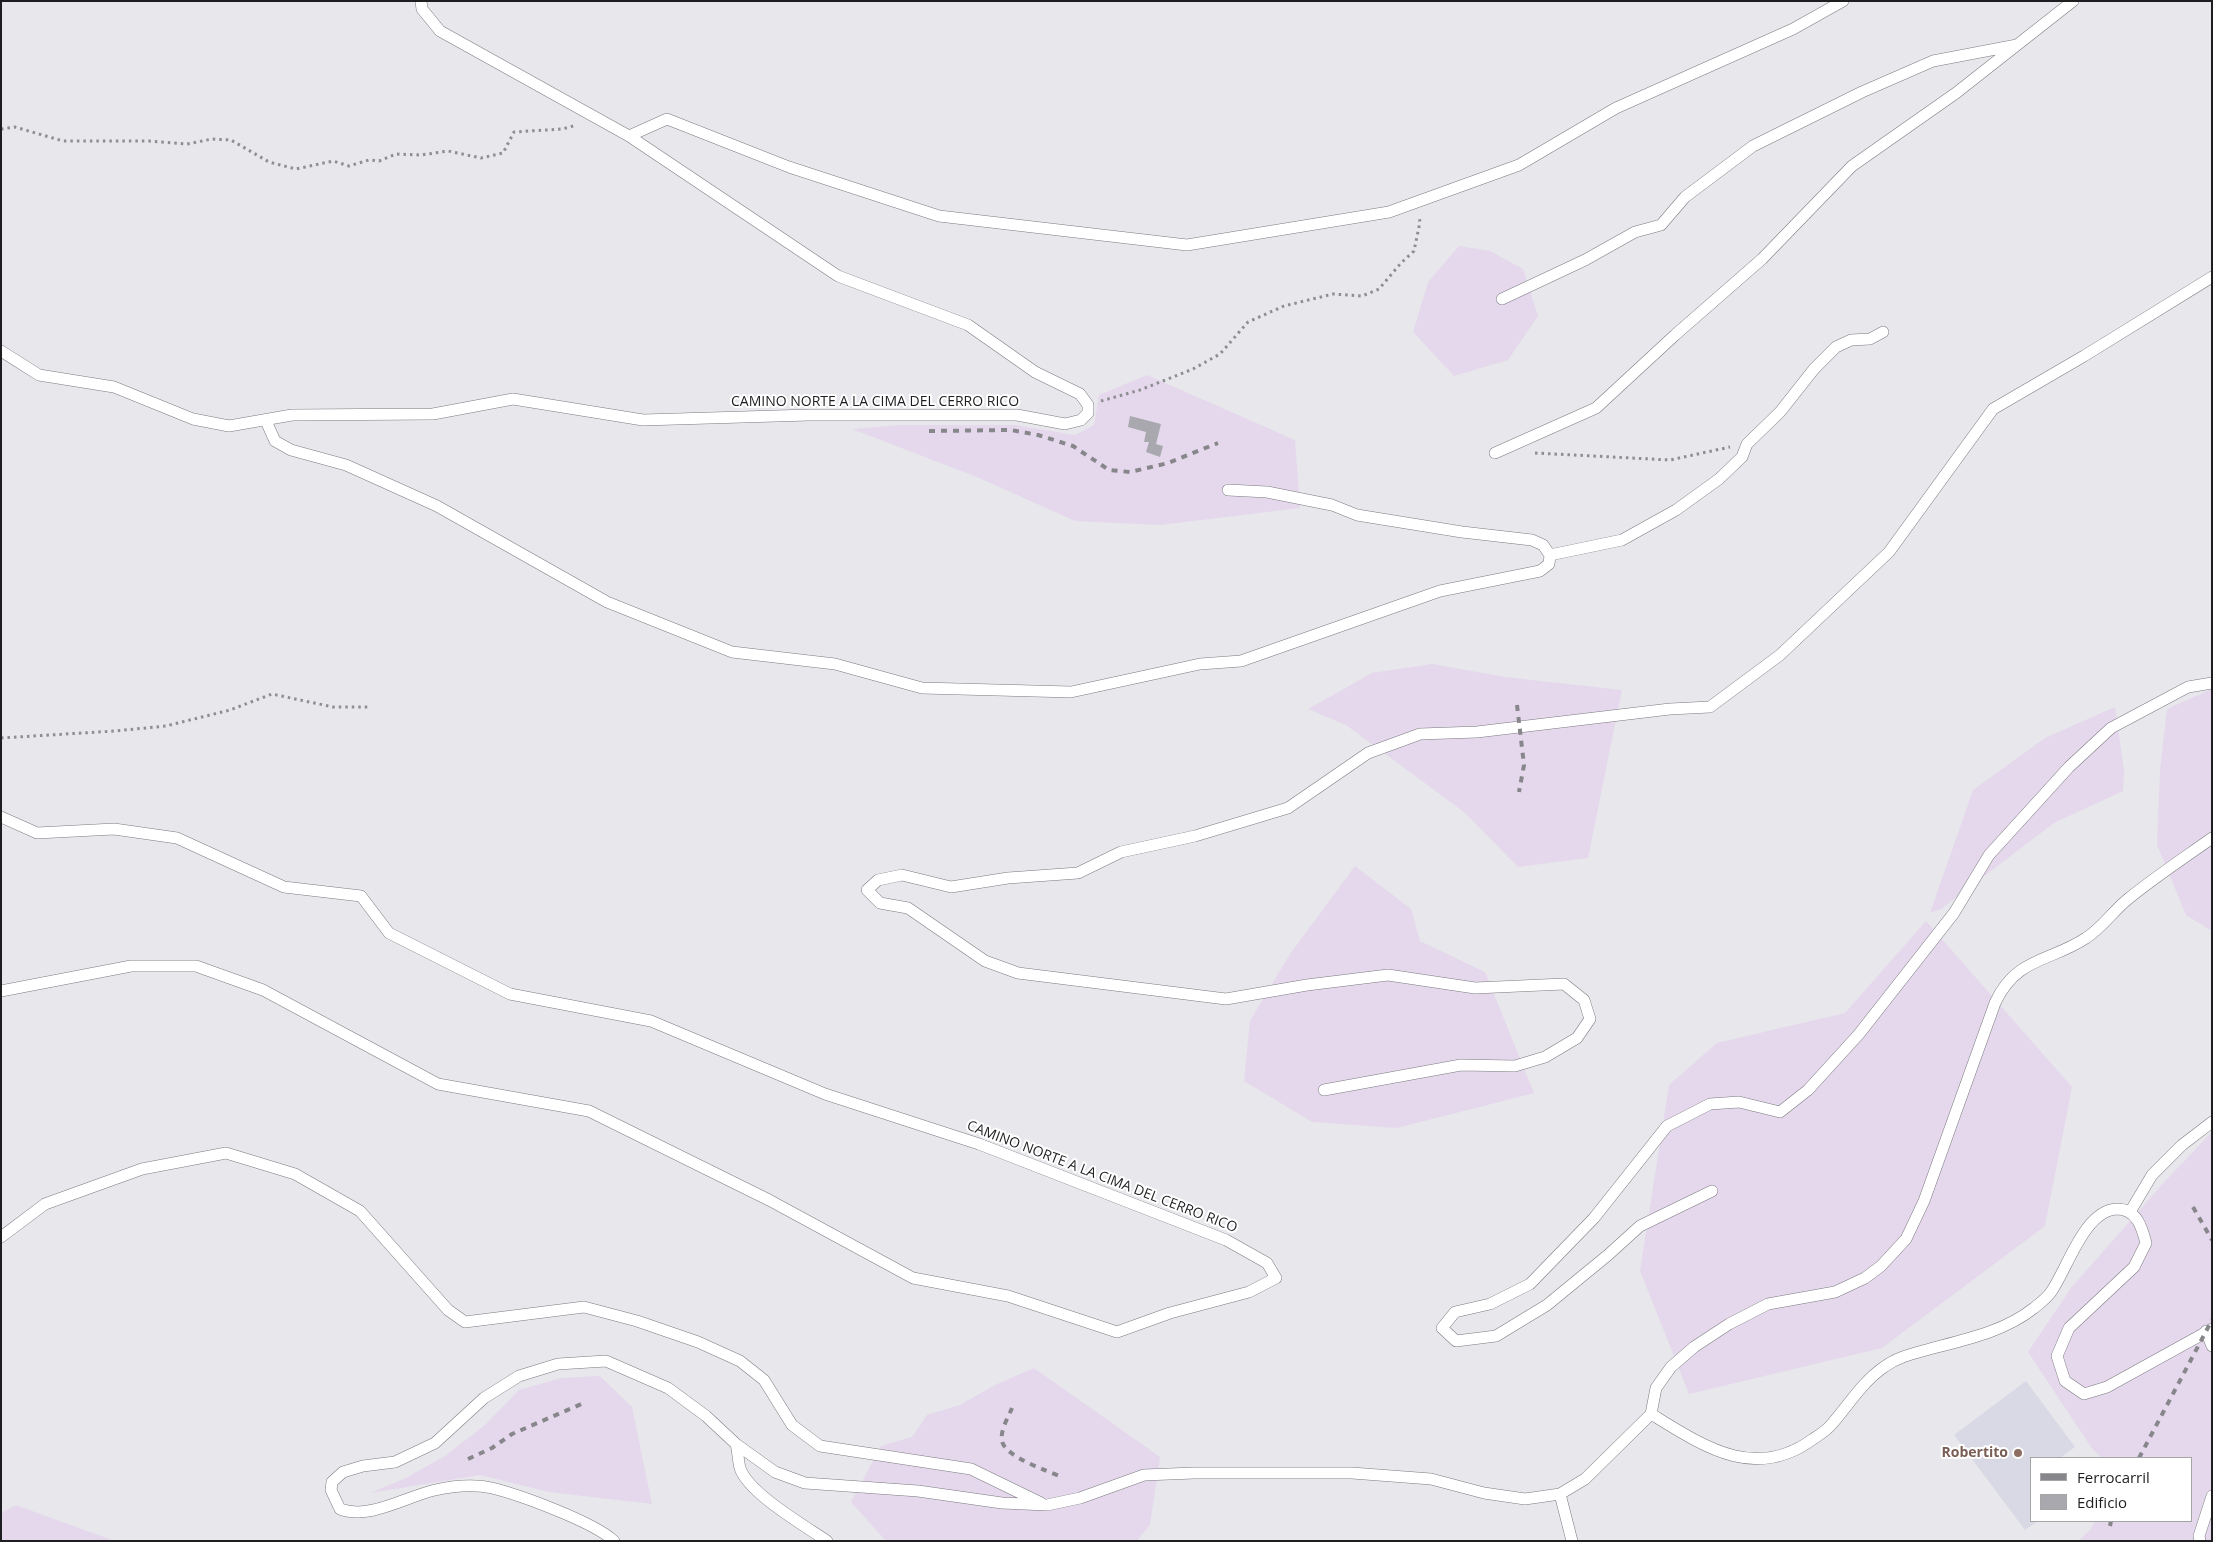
<!DOCTYPE html>
<style>
body{margin:0}
#map{position:relative;width:2213px;height:1542px;overflow:hidden;background:#e7e7ec;font-family:"Open Sans",sans-serif}
canvas{display:block}
.frame{position:absolute;inset:0;border:2px solid #1e1e20;pointer-events:none}
.legend{position:absolute;left:2030px;top:1457px;width:162px;height:65px;box-sizing:border-box;background:#fff;border:1px solid #a5a5a6;margin:0;padding:6px 9px;list-style:none;font-size:15px;color:#1e1e20}
.legend li{display:flex;align-items:center;gap:10px;height:25px}
.legend b{width:25px;border:1px solid #a5a5a6}
</style>
<div id="map">
<canvas width="2213" height="1542"></canvas>
<div class="frame"></div>
<ul class="legend">
<li><b style="height:6px;background:#87878b"></b>Ferrocarril</li>
<li><b style="height:14px;background:#a8a8ae"></b>Edificio</li>
</ul>
</div>
<script>
const g = document.querySelector('canvas').getContext('2d');
g.lineJoin = 'round';
function fillPath(path, color) {
  g.fillStyle = color;
  g.fill(path, 'evenodd');
}
function strokePath(path, color, width, dash) {
  g.strokeStyle = color;
  g.lineWidth = width;
  g.lineCap = dash ? 'butt' : 'round';
  g.setLineDash(dash || []);
  g.stroke(path);
}
function write(font, color, halo, rows, align = 'center') {
  g.font = font + ' "Open Sans",sans-serif';
  g.lineWidth = 4;
  g.setLineDash([]);
  g.textBaseline = 'middle';
  g.strokeStyle = halo;
  g.fillStyle = color;
  for (const [text, x, y, turn = 0] of rows) {
    g.save();
    g.translate(x, y);
    g.rotate((+turn || 0) * Math.PI / 180);
    g.textAlign = isNaN(turn) ? turn : align;
    if (halo) g.strokeText(text, 0, 0);
    g.fillText(text, 0, 0);
    g.restore();
  }
}
fillPath(new Path2D(`
 M1459 246 1490 251 1523 269 1538 316 1508 360 1454 376 1413 332 1428 282Z
 M1147 375 1295 440 1300 508 1160 525 1075 521 977 477 852 429 900 425H1015L1075 435 1094 425 1099 395Z
 M1432 664 1505 677 1622 690 1588 858 1518 867 1464 812 1346 725 1308 709 1372 673Z
 M2212 689V931L2186 915 2157 845 2160 769 2167 709Z
 M2115 707 2124 771 2123 791 2054 823 1941 909 1930 913 1973 790 2045 738Z
 M1355 866 1411 909 1420 941 1485 972 1534 1093 1397 1128 1312 1122 1244 1081 1250 1021 1290 954Z
 M1926 921 2072 1087 2045 1226 1882 1348 1689 1394 1640 1271 1669 1085 1717 1043 1845 1013Z
 M2212 1132V1541H2078L2090 1530 2095 1521H2192V1458H2101L2091 1447 2028 1352 2071 1288 2166 1180Z
 M1034 1368 1160 1457 1150 1525 1137 1541H886L851 1502 881 1446 912 1437 927 1415 960 1405 995 1385Z
 M600 1376 632 1407 652 1504 549 1492 480 1475 370 1493 404 1479 445 1456 486 1424 519 1390 561 1378Z
 M16 1505 62 1522 115 1541H1V1513Z`), '#e5d8ec');
fillPath(new Path2D(`
 M2026 1381 2075 1447 2060 1458H2032V1521H2038L2025 1530 1954 1435Z`), '#d9d9e6');
fillPath(new Path2D(`
 M1130 416 1161 424 1156 444 1163 446 1160 457 1146 452 1149 442H1144L1146 432 1128 427Z`), '#a8a8ae');
const lane = new Path2D(`
 M629 136 667 119 789 167 939 216 1187 245 1389 212 1519 165 1616 108 1793 29 1843 1
 M1502 299 1585 260 1635 232 1661 225 1685 197 1753 146 1862 92 1933 61 2017 45
 M1 351 39 375 114 387 193 419 229 426 292 415 433 414 513 399 643 420 809 415H1017L1065 424 1081 420 1088 413V405L1080 394 1035 372 968 325 838 276 629 136 440 31 422 9 421 1
 M266 421 275 441 291 450 346 465 437 506 607 602 732 652 835 664 922 688 1071 692 1200 664 1241 661 1440 591 1540 571 1549 564 1550 555 1543 545 1532 540 1462 532 1357 515 1332 505 1267 492 1228 490
 M1495 453 1596 408 1675 335 1762 259 1852 166 1956 93 2073 1
 M1550 555 1622 540 1676 510 1719 479 1742 457 1747 444 1780 412 1814 369 1836 347 1851 340 1870 339 1883 332
 M1 817 37 833 114 829 177 838 284 887 361 896 389 933 510 994 651 1021 825 1094 979 1144 1226 1240 1267 1263 1276 1278 1249 1292 1170 1313 1117 1332 1008 1296 913 1278 769 1200 589 1111 438 1084 263 990 196 966H131L1 991
 M1324 1090 1461 1065 1515 1066 1545 1057 1577 1038 1590 1019 1584 1000 1564 984 1475 988 1388 975 1307 985 1226 999 1018 973 985 961 908 908 880 903 867 890 878 880 902 875 951 887 1008 878 1078 873 1121 852 1195 836 1288 808 1368 753 1420 734 1477 732 1670 709 1710 707 1780 655 1889 552 1993 409 2084 356 2212 277
 M1712 1191 1640 1226 1608 1255 1547 1305 1496 1336 1456 1341 1442 1328 1455 1312 1490 1304 1530 1284 1594 1218 1667 1126 1710 1104 1739 1102 1780 1112 1808 1090 1859 1034 1954 913 1989 855 2069 767 2111 728 2188 687 2212 683
 M2130 1212 2152 1175 2182 1145 2212 1122
 M1 1237 45 1204 142 1169 226 1153 295 1174 360 1211 448 1310 465 1322 584 1307 637 1321 698 1342 740 1361 764 1380 792 1425 820 1446 971 1469 1041 1503
 M2206 1331 2212 1346
 M1651 1414C1703 1446 1755 1482 1813 1439 1819 1435 1826 1431 1831 1425 1848 1406 1862 1382 1884 1367 1899 1356 1916 1353 1933 1348 1968 1339 2005 1331 2034 1308 2040 1303 2047 1298 2051 1292 2067 1270 2084 1210 2117 1209 2137 1209 2142 1228 2146 1243L2134 1267 2069 1328 2057 1356 2065 1381 2084 1394 2107 1387 2212 1329
 M736 1444C738 1452 738 1460 740 1468 748 1493 805 1526 827 1541
 M1560 1494 1572 1541
 M614 1541C594 1522 520 1495 492 1488 474 1484 453 1486 435 1490 405 1497 370 1520 340 1509L331 1490 332 1482 343 1472 363 1466 395 1462 435 1443 484 1398 519 1376 558 1364 606 1361 668 1388 706 1416 736 1444 775 1472 805 1483 918 1491 1002 1503 1047 1505 1080 1498 1144 1475 1194 1473H1352L1431 1479 1484 1493 1525 1499 1560 1494 1585 1479 1651 1414 1656 1388 1671 1367 1694 1347 1729 1324 1768 1304 1835 1292 1865 1278 1881 1266 1906 1239 1924 1201 1995 1003C2016 957 2050 962 2086 938 2102 928 2113 911 2128 899 2155 877 2184 858 2212 838
 M2200 1541 2199 1536 2212 1496`);
strokePath(lane, '#7b7a80', 12);
strokePath(new Path2D(`
 M1 129 15 127 63 141H149L187 144 212 139 231 140 269 162 296 169 333 161 349 166 369 160 379 161 396 154 421 155 448 151 481 158 503 153 514 132 562 129 577 125
 M1101 401 1140 390 1193 369 1220 354 1248 322 1284 306 1333 294 1362 296 1379 289 1401 263 1414 251 1420 222 1419 216
 M1535 453 1670 460 1730 447
 M1 738 115 731 166 726 230 710 272 694 333 707H368`), '#8e8e92', 3, [2.5, 4]);
strokePath(lane, '#fff', 11);
strokePath(new Path2D(`
 M929 431 1011 430 1038 435 1073 446 1109 470 1130 472 1168 463 1218 443
 M1517 705 1524 765 1519 792
 M2193 1207 2212 1240
 M1012 1408C1008 1418 1000 1430 1002 1441 1005 1457 1048 1471 1062 1477
 M2139 1458 2212 1320
 M468 1459 492 1448 512 1434 586 1402
 M2110 1526 2111 1521`), '#87878b', 4, [6, 6]);
for (const [x, y, r, color] of [
 [2018,1453,5,"#8d6e63"]
]) {
  const dot = new Path2D();
  dot.arc(x, y, r, 0, 2 * Math.PI);
  g.fillStyle = color;
  g.fill(dot);
  strokePath(dot, '#fff', 2);
}
write('14px', '#1e1e20', '#fff', [
 ["CAMINO NORTE A LA CIMA DEL CERRO RICO",875,402],
 ["CAMINO NORTE A LA CIMA DEL CERRO RICO",1102,1177,21]
]);
write('bold 14px', '#785e54', '#fff', [
 ["Robertito",2008,1453]
], 'right');
</script>
